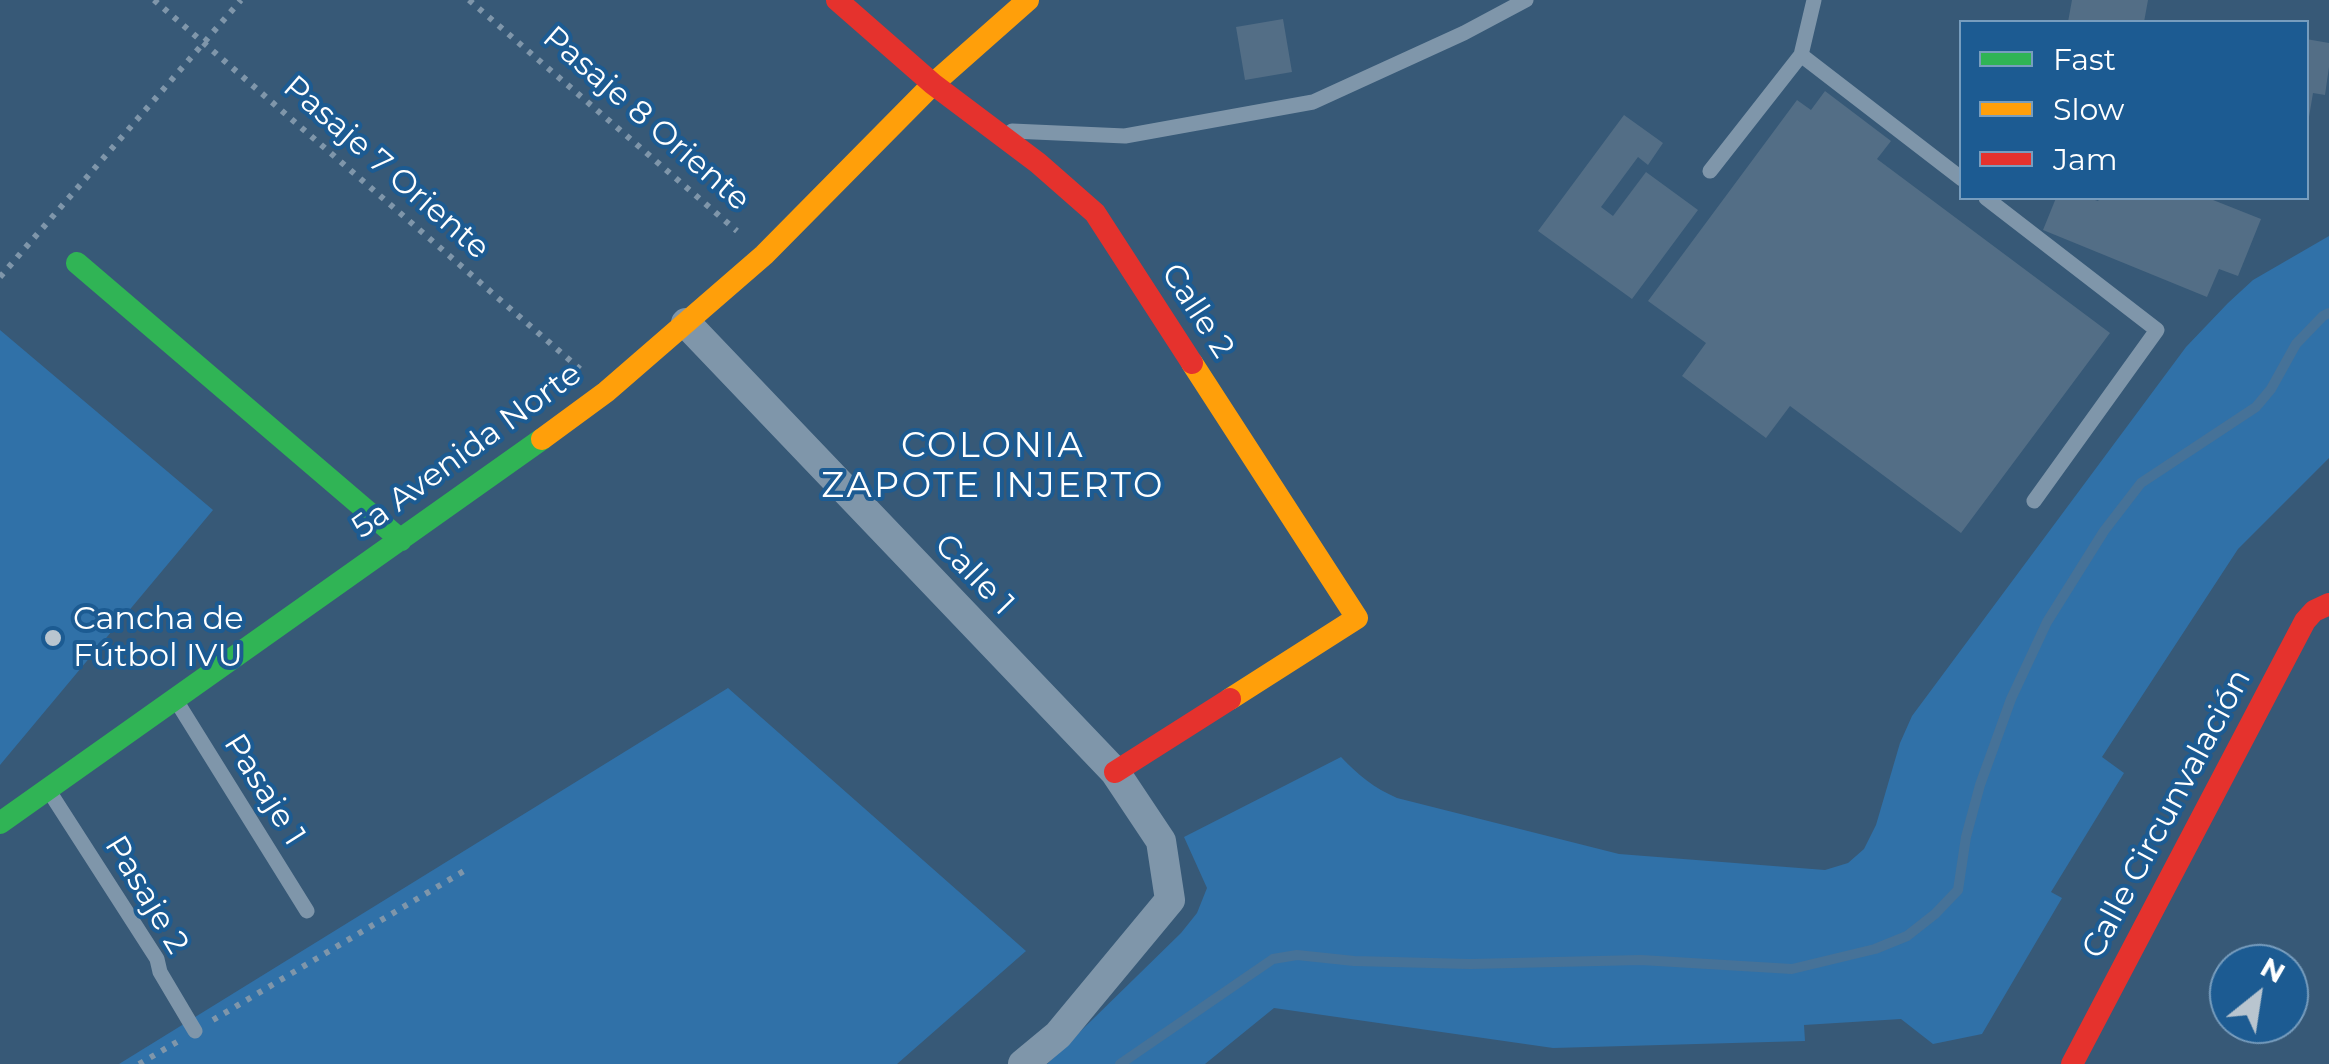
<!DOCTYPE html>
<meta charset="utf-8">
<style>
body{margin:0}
#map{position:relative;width:2329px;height:1064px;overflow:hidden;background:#375977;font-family:Montserrat,sans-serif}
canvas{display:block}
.legend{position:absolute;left:1959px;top:20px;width:350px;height:180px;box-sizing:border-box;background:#1c5b92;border:2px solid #779dbe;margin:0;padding:12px 18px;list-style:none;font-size:30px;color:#fff}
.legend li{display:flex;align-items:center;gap:20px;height:50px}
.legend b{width:50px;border:2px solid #779dbe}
.north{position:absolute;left:2209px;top:944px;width:100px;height:100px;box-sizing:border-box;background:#1c5b92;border:2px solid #779dbe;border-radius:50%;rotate:30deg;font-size:28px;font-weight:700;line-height:40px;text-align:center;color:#fff}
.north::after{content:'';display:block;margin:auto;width:35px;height:45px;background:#b9c5cf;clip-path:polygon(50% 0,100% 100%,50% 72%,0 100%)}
</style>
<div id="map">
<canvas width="2329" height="1064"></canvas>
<ul class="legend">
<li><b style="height:12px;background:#30b455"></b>Fast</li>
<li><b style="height:12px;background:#ff9f0a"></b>Slow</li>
<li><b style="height:12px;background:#e5322d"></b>Jam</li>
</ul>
<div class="north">N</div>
</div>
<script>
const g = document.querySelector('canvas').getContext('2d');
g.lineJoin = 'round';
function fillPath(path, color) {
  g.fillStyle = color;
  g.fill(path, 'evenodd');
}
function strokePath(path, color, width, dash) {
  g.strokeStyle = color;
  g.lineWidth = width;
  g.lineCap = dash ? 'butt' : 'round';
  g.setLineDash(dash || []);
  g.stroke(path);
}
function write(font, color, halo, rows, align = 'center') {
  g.font = font + ' Montserrat,sans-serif';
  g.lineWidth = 8;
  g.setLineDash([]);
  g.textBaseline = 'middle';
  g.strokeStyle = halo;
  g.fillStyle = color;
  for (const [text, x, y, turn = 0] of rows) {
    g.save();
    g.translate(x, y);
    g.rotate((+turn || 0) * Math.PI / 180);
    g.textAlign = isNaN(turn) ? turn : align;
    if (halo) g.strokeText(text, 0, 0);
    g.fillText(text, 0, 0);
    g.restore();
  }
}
fillPath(new Path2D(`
 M2329 236V458L2238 549 2102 757 2124 773 2051 892 2062 898 1982 1034 1933 1044 1901 1019 1804 1025 1805 1041 1553 1048 1274 1008 1205 1064H1047L1181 933 1197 913 1207 888 1184 837 1341 757C1358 775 1374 788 1397 798L1619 854 1825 870 1848 863 1864 849 1876 825 1900 743 1912 716 2186 347 2228 303 2253 280Z
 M0 330 213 510 0 765Z
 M728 688 1026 951 897 1064H119Z`), '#3071a8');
strokePath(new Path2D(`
 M1120 1064 1273 959 1297 955 1354 961 1470 964 1641 960 1792 969 1875 949 1907 936 1935 914 1958 890 1966 837 1980 785 2011 699 2047 622 2104 531 2141 483 2256 407 2271 389 2296 344 2323 316 2329 313`), '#467298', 10);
fillPath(new Path2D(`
 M2072 0H2148L2144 22H2068Z
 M1283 19 1292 72 1245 80 1236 27Z
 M2306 39 2329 43V67L2325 95 2313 93 2309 117H2306Z
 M1825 91 1891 141 1877 159 2110 333 1961 533 1790 406 1766 438 1682 376 1706 343 1648 301 1797 100 1811 110Z
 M1624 115 1663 143 1648 165 1638 157 1601 207 1613 216 1646 172 1698 210 1632 299 1538 231Z
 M2056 198H2089L2098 201 2100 198H2137L2143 200 2144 198H2208L2261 219 2238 276 2219 269 2207 297 2043 230Z`), '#536e86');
strokePath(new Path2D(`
 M154 0 580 369
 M469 0 737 231
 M0 277 241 0
 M213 1020 469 868
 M139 1064 177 1042`), '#7f96aa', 6, [5, 8]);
strokePath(new Path2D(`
 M1801 55 1814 0
 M1012 131 1125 136 1313 102 1464 33 1526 0
 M1710 171 1801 55 1962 179
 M1986 198 2157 330 2034 501
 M177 702 307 911
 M49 791 157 959 160 972 195 1031`), '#7f96aa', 15);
strokePath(new Path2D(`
 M686 323 1115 772 1161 841 1170 900 1058 1035 1023 1064`), '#7f96aa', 30);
strokePath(new Path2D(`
 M77 263 401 540
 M0 823 542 439`), '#30b455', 22);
strokePath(new Path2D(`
 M1192 363 1357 618 1230 699
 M542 439 606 392 764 255 933 84 1028 0`), '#ff9f0a', 22);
strokePath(new Path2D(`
 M837 0 933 84 1038 163 1095 213 1192 363
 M1115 772 1230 699
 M2072 1064 2305 621 2314 611 2329 604`), '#e5322d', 22);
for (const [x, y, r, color] of [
 [53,638,10,"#b9c5cf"]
]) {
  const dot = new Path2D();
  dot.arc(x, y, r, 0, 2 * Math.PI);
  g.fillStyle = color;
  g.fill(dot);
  strokePath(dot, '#1c5b92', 4);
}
write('32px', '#fff', '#1c5b92', [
 ["Pasaje 8 Oriente",646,119,41],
 ["Pasaje 7 Oriente",386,168,41],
 ["Calle 2",1197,311,57],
 ["5a Avenida Norte",467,451,-36],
 ["Calle 1",974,575,46],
 ["Pasaje 1",264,790,58],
 ["Calle Circunvalación",2167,814,-62],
 ["Pasaje 2",146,895,59]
]);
write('32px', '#fff', '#1c5b92', [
 ["Cancha de",73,620],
 ["Fútbol IVU",73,657]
], 'left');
g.letterSpacing = '2.5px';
write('35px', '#fff', '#1c5b92', [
 ["COLONIA",993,447],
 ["ZAPOTE INJERTO",993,487]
]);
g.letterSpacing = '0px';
</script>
